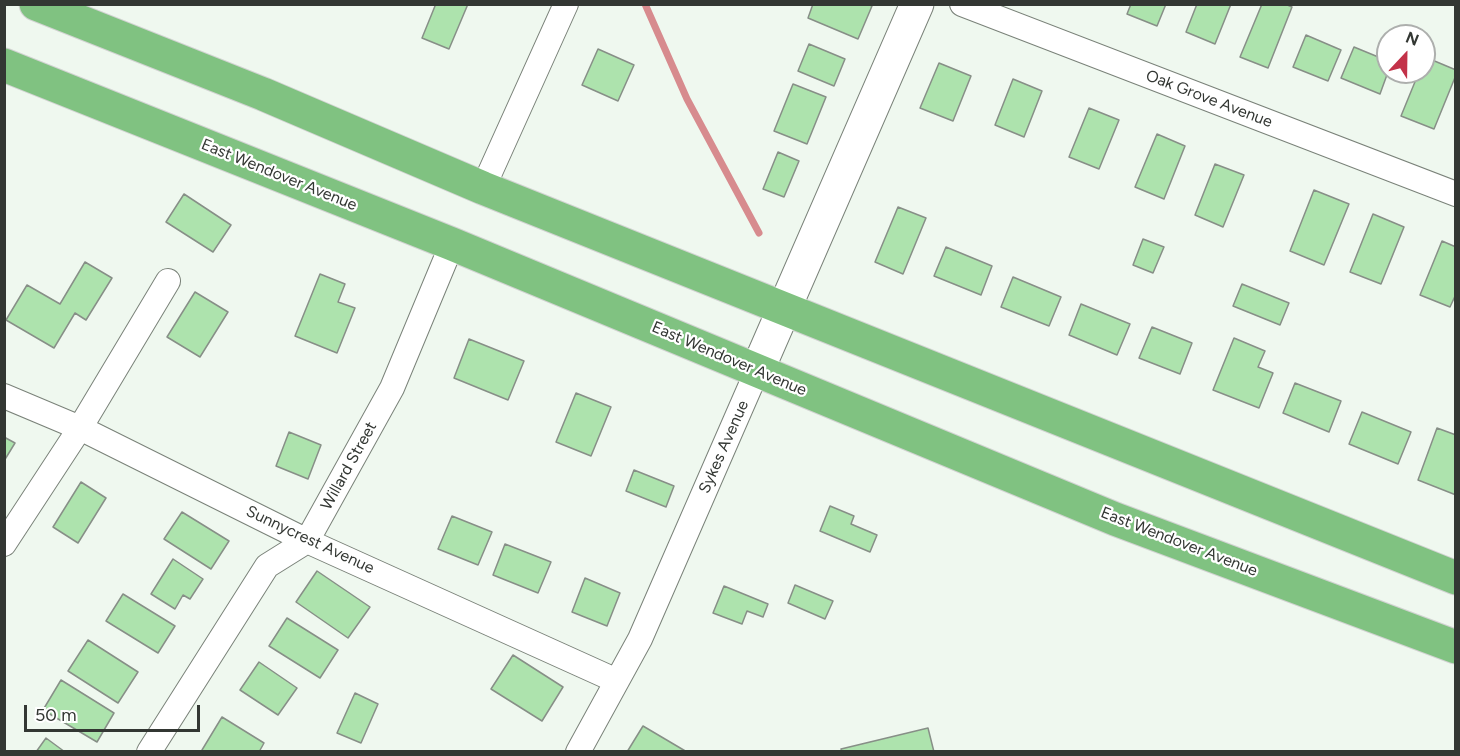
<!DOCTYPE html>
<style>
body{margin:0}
#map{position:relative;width:1460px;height:756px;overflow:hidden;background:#eff8ef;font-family:Figtree,sans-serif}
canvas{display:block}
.frame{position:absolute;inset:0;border:6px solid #333733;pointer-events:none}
.north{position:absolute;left:1376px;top:24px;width:60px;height:60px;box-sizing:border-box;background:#fff;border:2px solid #adafad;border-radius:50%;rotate:22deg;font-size:16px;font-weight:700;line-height:24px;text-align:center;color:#333733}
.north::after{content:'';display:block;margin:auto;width:21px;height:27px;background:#c33249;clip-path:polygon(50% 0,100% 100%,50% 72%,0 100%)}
.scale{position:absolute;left:24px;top:705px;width:176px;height:27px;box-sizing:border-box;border:3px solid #333733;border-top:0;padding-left:8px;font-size:18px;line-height:21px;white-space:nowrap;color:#333733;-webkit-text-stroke:4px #fff;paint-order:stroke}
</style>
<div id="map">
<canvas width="1460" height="756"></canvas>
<div class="frame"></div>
<div class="north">N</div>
<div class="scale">50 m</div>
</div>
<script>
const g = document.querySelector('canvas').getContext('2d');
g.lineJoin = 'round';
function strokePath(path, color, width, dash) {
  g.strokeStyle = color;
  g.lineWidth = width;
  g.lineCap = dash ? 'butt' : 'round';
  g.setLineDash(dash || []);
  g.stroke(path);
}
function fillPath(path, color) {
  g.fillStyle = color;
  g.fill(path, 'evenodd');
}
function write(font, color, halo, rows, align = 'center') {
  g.font = font + ' Figtree,sans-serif';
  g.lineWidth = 4.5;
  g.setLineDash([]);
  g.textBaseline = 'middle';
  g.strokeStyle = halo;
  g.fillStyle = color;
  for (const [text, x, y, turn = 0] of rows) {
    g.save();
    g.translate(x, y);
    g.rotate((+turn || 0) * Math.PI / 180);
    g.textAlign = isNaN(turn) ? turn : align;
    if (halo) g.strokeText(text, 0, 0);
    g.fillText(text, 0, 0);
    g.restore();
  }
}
strokePath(new Path2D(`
 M645 4 687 99 759 233`), '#d78b8e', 7);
const building = new Path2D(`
 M433 4H468L449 49 422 38 435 6Z
 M813 4H868L872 6 858 39 808 18Z
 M1131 4H1166L1157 26 1127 14Z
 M1197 4H1231L1215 44 1186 32Z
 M1262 4H1285L1292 7 1268 68 1240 57Z
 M1306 35 1341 50 1328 81 1293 67Z
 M809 44 845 59 834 86 798 71Z
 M1354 47 1388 61V72L1380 94 1341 78Z
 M598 49 634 65 618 101 582 85Z
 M1425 57 1456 70V75L1434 129 1401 116 1419 72H1424Z
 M939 63 971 76 953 121 920 108Z
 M1013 79 1042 91 1024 137 995 125Z
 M793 84 826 97 807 144 774 131Z
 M1089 108 1119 120 1099 169 1069 157Z
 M1157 134 1185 146 1164 199 1135 187Z
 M778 152 799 161 784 197 763 189Z
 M1215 164 1244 175 1223 227 1195 215Z
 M1314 190 1349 204 1324 265 1290 251Z
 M184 194 231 225 213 252 166 222Z
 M898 207 926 218 903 274 875 262Z
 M1373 214 1404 227 1381 284 1350 272Z
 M1143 239 1164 247 1153 273 1133 265Z
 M1442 241 1456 247V294L1450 307 1420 295Z
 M946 247 992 266 981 295 934 276Z
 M85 262 112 278 86 320 75 313 54 348 6 320 27 285 60 304Z
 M320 274 345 284 338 302 355 308 337 353 295 336Z
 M1013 277 1061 297 1049 326 1001 307Z
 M1242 284 1289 303 1280 325 1233 306Z
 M195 292 228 312 200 357 167 337Z
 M1081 304 1130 324 1117 355 1069 335Z
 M1152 327 1192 343 1180 374 1139 358Z
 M1234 338 1265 351 1258 367 1273 373 1259 408 1213 390Z
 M469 339 524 361 508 400 454 378Z
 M1295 383 1341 401 1329 432 1283 413Z
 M576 393 611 407 591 456 556 442Z
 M1362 412 1411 432 1398 464 1349 444Z
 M1437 428 1456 435V495L1418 480Z
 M289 432 321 445 308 479 276 466Z
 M4 437 15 443 4 461Z
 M634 470 674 486 666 507 626 491Z
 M81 482 106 498 78 543 53 527Z
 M830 506 854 516 851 524 877 535 870 552 820 531Z
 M182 512 229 541 211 569 164 539Z
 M452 516 492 532 478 565 438 549Z
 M505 544 551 562 538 593 493 575Z
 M173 559 203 579 190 599 183 595 175 609 151 594Z
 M317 571 370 607 348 638 296 602Z
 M585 578 620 593 607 626 572 612Z
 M795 585 833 601 825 619 788 603Z
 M724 586 768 604 763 617 747 611 742 624 713 613Z
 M123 594 175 626 158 653 106 621Z
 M287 618 338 650 320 678 269 646Z
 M88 640 138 672 118 703 68 671Z
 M513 655 563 687 542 721 491 689Z
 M259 662 297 688 278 715 240 690Z
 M61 680 114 713 97 742 43 710Z
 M355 693 378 704 361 743 337 733Z
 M222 717 264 743 259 752H205L202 750Z
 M643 726 687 752H627Z
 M928 728 934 752H842L841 749Z
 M46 738 65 752H36Z`);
fillPath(building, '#ade3ad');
strokePath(building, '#878f87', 1.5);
const street = new Path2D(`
 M962 4 1456 194
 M483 188 566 4
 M4 396 80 428 307 541 617 681
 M4 544 80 428 168 281
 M149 752 267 566 307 541 392 388 452 244
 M578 752 640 639 757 371`);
const secondary = new Path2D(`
 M757 371 917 4`);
const highway = new Path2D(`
 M36 4 263 94 483 188 1456 578
 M4 65 452 244 1115 519 1456 647`);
strokePath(street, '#7a8279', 26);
strokePath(secondary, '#7a8279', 35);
strokePath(highway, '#d2d3d2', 35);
strokePath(street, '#fff', 24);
strokePath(secondary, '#fff', 33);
strokePath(highway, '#80c281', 33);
write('16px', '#333733', '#fff', [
 ["Oak Grove Avenue",1209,99,21],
 ["East Wendover Avenue",279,175,22],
 ["East Wendover Avenue",729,359,23],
 ["Sykes Avenue",724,447,-66],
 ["Willard Street",349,466,-61],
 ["Sunnycrest Avenue",310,540,25],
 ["East Wendover Avenue",1179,542,21]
]);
</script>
